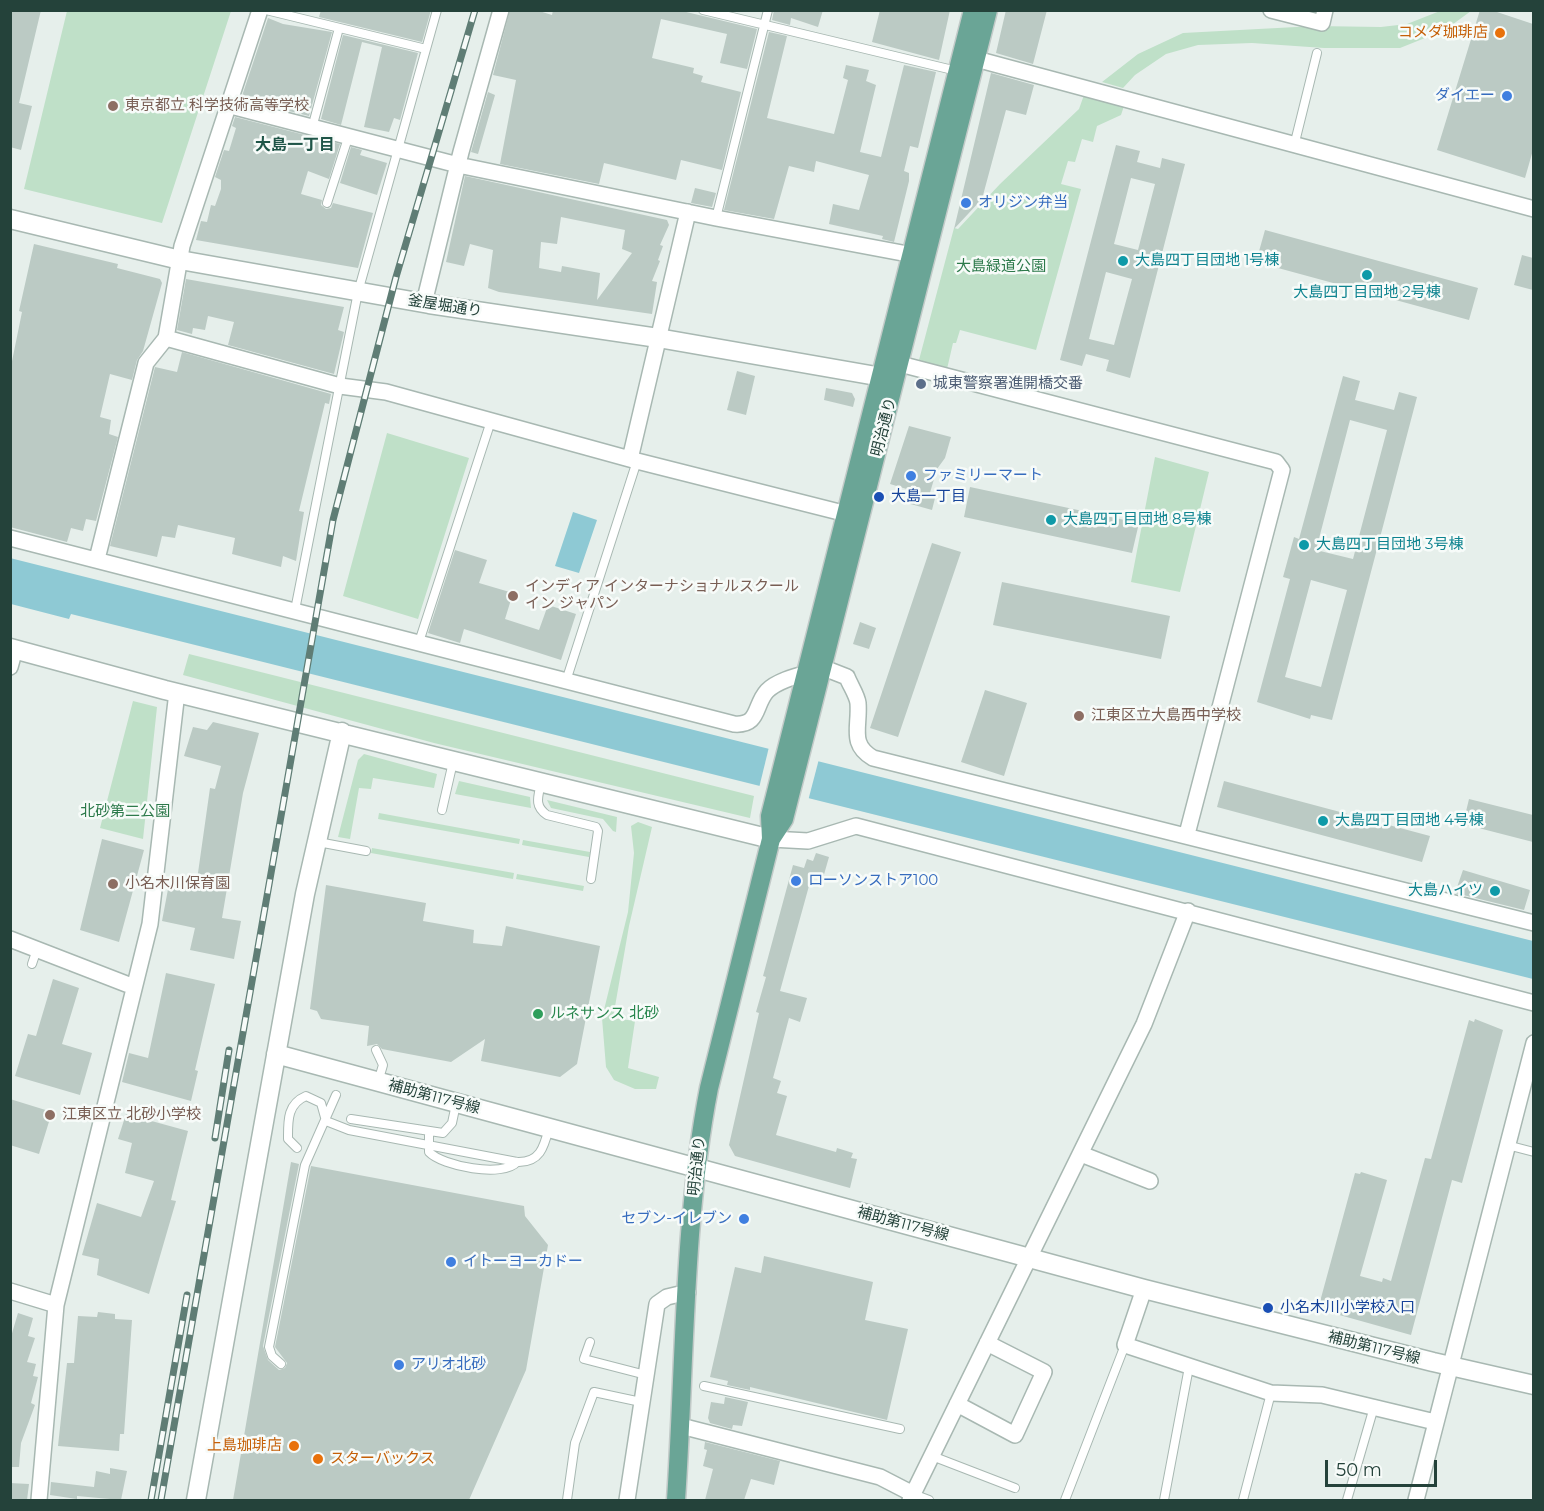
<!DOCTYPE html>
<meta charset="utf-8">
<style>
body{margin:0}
#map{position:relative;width:1544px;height:1511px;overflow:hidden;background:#e6efeb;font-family:Montserrat,sans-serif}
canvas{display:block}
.frame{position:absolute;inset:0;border:12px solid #24423a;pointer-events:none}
.scale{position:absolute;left:1325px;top:1460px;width:112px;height:27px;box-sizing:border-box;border:3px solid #24423a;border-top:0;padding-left:8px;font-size:18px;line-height:21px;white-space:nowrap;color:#24423a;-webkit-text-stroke:4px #f7fbf9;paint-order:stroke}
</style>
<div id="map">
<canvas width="1544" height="1511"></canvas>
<div class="frame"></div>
<div class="scale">50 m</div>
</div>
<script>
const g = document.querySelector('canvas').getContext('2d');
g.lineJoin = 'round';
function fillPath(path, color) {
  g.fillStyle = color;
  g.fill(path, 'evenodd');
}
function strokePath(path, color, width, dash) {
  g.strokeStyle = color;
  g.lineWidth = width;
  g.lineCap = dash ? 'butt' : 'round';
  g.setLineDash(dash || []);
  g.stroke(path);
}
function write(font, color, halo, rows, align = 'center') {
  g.font = font + ' Montserrat,"Noto Sans JP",sans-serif';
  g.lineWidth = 5;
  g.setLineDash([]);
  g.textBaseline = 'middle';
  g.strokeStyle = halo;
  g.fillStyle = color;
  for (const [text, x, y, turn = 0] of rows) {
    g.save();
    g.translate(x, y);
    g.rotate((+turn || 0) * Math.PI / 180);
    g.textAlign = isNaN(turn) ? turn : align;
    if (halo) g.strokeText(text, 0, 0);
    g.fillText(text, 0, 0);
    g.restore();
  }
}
fillPath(new Path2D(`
 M67 11H231L162 223 24 189Z
 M1440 11H1471L1445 30 1400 48H1324L1252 43 1198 45 1166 54 1135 75 1123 88 1102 82 1138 54 1183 33 1315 26 1381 27 1407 24Z
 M1084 95 1124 106 1121 115 1097 126 1093 142 1082 139 1075 162 1068 161 1061 184 1081 189 1036 350 960 330 956 343H953L947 369 919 360 954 228 958 229 1000 184 1079 109Z
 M387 433 469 458 418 619 343 596Z
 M1155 457 1209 472 1180 592 1131 582Z
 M189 654 754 796 750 818 434 743 183 675Z
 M133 701 157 707 143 839 100 828Z
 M364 754 437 774 434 788 373 778 371 789 359 788 350 839 338 837 358 760Z
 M459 781 530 797 531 808 455 794Z
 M547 800 617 817 616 832 613 831 603 819 551 808Z
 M379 813 520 839 519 844 378 819Z
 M638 822 652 827 629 926 613 1018 635 1021 628 1068 659 1077 656 1089H635L614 1080 606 1067 602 1018 628 912 634 853 631 826Z
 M523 840 590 852 589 857 522 845Z
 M372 848 514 873 513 879 371 853Z
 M517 874 584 886 583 891 516 879Z`), '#bfe0c8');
fillPath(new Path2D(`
 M573 512 597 520 579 573 555 566Z
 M10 558 1533 941V979L71 614 69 619 11 604Z`), '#8ec9d4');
fillPath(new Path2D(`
 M769 747 819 759 808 801 759 788Z`), '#e6efeb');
fillPath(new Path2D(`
 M10 10H41L19 103 32 106 21 150 10 147Z
 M321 10H431L422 42 319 17Z
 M510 10H536L552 15 553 10H678L757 29 747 69 720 63 727 34 661 19 652 58 694 68 693 73 703 76 701 82 741 92 722 170 681 160 676 180 604 163 599 184 500 164 516 80 493 75Z
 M774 10H823L818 27 791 18 790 25 772 20Z
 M880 10H950L939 60 872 42Z
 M1006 10H1047L1033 64 996 53Z
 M1480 10H1491L1533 24V150L1525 178 1437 150Z
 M268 18 283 24 332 32 309 116 241 99Z
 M769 32 787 36 767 118 834 134 848 80 843 78 846 65 869 70 866 81 876 85 860 152 881 157 904 65 936 72 918 148 910 146 904 171 909 173V181L894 242 882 239 883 236 829 224 833 204 859 210 869 175 816 161 814 172 789 166 774 219 724 210Z
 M343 35 418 53 400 120 394 118 389 132 364 127 382 47 362 42 341 125 321 119Z
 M991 73 1034 85 1026 115 1006 110 982 199 954 229Z
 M488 92 495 95 478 154 471 152Z
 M235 117 340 144 329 179 308 171 301 194 322 200 321 205 326 209 331 208 333 203 373 213 358 268 196 240 201 221 207 222 211 205 215 206 221 189V180L215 177 224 150 229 151 236 128 232 126Z
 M1116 145 1140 151 1137 162 1160 168 1162 158 1185 164 1130 378 1106 371 1109 360 1086 354 1082 366 1060 360ZM1131 178 1155 184 1138 250 1114 244ZM1106 272 1132 279 1114 345 1089 339Z
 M351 147 362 150 360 155 387 163 377 195 340 183Z
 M465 176 667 220 669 225 660 245 663 246 658 260 660 261 652 281 657 282 652 314 499 292 488 288 493 250 470 244 464 266 446 262ZM561 217 625 230 622 249 632 253 597 300 600 273 562 266 561 272 539 268 541 242 557 244Z
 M695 188 716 193 712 207 691 203Z
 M1265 230 1478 288 1469 320 1256 262Z
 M34 244 118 264 117 268 160 279 162 283 143 351 137 360 132 380 110 374 100 417 111 420 109 434 118 437 96 521 86 519 83 531 71 528 67 542 10 527V371L22 312 19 311Z
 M1522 255 1533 258V290L1514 285Z
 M186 279 344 307 338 330 344 332 334 374 228 345 234 322 208 316 205 330 193 328 192 334 177 330Z
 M182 352 331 394 329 404 325 403 299 511 304 512 296 561 283 556 281 567 232 554 235 538 178 525 175 538 162 536 157 557 110 546 155 367 177 372Z
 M737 371 755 376 746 415 727 410Z
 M1343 376 1360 381 1355 400 1394 410 1399 392 1417 397 1332 720 1311 715 1310 719 1257 702 1290 579 1283 577 1294 537 1299 539ZM1350 420 1387 430 1353 559 1316 550ZM1311 580 1347 590 1321 687 1285 677Z
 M826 388 852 393 855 399 853 407 824 400Z
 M909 426 951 437 945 458 937 469 929 496 935 498 932 510 907 503 910 490 890 484Z
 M970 487 1139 523 1132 553 964 517Z
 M932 543 961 552 898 737 870 728Z
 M455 550 487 560 479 583 513 593 505 619 539 630 548 605 576 614 561 660 464 629 460 643 428 633Z
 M1002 582 1170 616 1161 659 993 625Z
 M860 622 876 628 869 649 853 644Z
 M985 690 1027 703 1004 776 961 762Z
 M213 722 259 733 243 793 222 918 241 921 234 959 190 950 195 928 162 921 169 884 196 887 210 788 215 789 221 766 184 756 193 727 207 730Z
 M1224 781 1430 836 1422 862 1217 807Z
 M1469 799 1533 815V842L1463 824Z
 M102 839 144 850 119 942 80 930Z
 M816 853 829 857 823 878 812 875 780 991 807 998 800 1022 789 1018 773 1078 781 1081 777 1093 787 1096 776 1135 836 1152 837 1148 853 1153 851 1158 857 1159 850 1188 735 1156 729 1145 759 1013 756 1012 766 977 763 976 793 865 804 868 807 859 813 861Z
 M1463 870 1530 890 1524 910 1455 893Z
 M326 885 426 903 423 921 474 930 473 943 502 946 506 926 600 946 577 1064 560 1077 481 1061 485 1039 451 1062 382 1049 377 1044 367 1046 369 1026 321 1019 317 1011 310 1009Z
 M166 973 215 984 195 1070 198 1071 191 1101 122 1082 129 1053 148 1058Z
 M53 979 79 988 62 1044 92 1053 80 1095 15 1076 28 1034 36 1036Z
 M1475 1019 1503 1030 1462 1183 1452 1180 1411 1335 1318 1309 1355 1173 1360 1174 1361 1172 1387 1180 1360 1276 1382 1282 1383 1278 1391 1281 1425 1158 1431 1159 1469 1020 1474 1022Z
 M10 1099 52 1112 39 1154 10 1145Z
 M126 1114 188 1131 171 1200 176 1201 149 1294 97 1275 99 1259 82 1255 97 1203 141 1217 154 1181 125 1173 132 1143 118 1139Z
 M291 1162 299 1164 263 1346 268 1360 279 1370 285 1368 287 1363 275 1347 311 1166 524 1206 525 1216 548 1245 526 1370 469 1500H233Z
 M764 1256 873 1282 865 1320 908 1329 887 1420 750 1387V1390L727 1385 728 1381 710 1377 735 1267 761 1273Z
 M98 1312 115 1314V1319L132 1320 124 1434H120L119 1451 58 1446 67 1363H74L78 1316 97 1317Z
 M18 1313 33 1318 28 1336 35 1338 27 1362 36 1364 33 1376 38 1377 31 1403 35 1405 21 1443 19 1467H10V1340Z
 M725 1397 748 1402 742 1426 733 1425 732 1429 710 1423 708 1418 711 1402 724 1404Z
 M705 1442 780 1461 774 1485 751 1479 744 1500H705L713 1469 703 1466 707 1450 704 1449Z
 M110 1468 127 1471 121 1500 77 1496V1499L50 1495 51 1482 94 1487 96 1471 110 1474Z
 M10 1483 29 1484 27 1500H10Z`), '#bbcac4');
const service = new Path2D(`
 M266 10 426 49
 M703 10 957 71
 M312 128 339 28
 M1294 146 1317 53
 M327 203 348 138
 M716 218 768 10
 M295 610 358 292 437 10
 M419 642 491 421
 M566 681 637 461
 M541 783C538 797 534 806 547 815L596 827 598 831 591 879
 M442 810 453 762
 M318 842 366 851
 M32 964 37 949
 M376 1050 383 1065 378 1082
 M351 1119 443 1133 452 1123 456 1104
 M429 1132V1152C442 1166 503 1178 517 1162
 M1507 1145 1534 1152
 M297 1148 288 1139C288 1121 287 1104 306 1096L321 1103 326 1121 349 1130 517 1162C540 1163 544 1147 549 1128
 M590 1342 584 1359 646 1375
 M281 1364 272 1356 269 1347 305 1165 336 1095
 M704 1386 900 1429
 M932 1456 1015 1488
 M913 1494 929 1500
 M567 1500 575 1443 594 1392 641 1402
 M1065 1500 1125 1345
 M1164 1500 1189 1367
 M1243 1500 1271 1393
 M1347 1500 1374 1407`);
const minor = new Path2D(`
 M1271 10 1322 23 1325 10
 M967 64 976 59 1534 209
 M227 105 458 165 716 218 913 255
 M424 303 461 152 501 10
 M166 338 340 386 386 392 637 461 847 514
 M890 370 900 364 1276 462 1282 470 1187 834
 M630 459 688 212
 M10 538 734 724C760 726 754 705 767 691 780 678 807 674 824 668L847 677C850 685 857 695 858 703 860 727 849 744 873 758L1534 923
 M97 559 146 363 166 338 182 246 260 10
 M10 667 15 649
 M771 839 808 841 856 826 1534 1003
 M10 939 134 987
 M1081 1154 1150 1181
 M1144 1289 1125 1345 1271 1393 1322 1395 1435 1422
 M10 1291 56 1305
 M957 1404 1015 1435 1044 1372 987 1343
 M681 1426 880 1477 913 1494
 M39 1500 56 1305 150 924 177 692
 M627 1500 657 1304 667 1297 688 1292
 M910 1500 1144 1024 1188 911
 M1416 1500 1534 1043`);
const tertiary = new Path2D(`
 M10 219 180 260 429 304 658 338 882 377
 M10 648 165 690 771 839
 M276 1054 1144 1289 1433 1362 1534 1385
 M196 1500 305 894 342 732`);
const primary = new Path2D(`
 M771 839 784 819 988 10
 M676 1500C685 1366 683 1220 709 1088L771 839 770 816 973 10`);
strokePath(service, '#a8b8b2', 10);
strokePath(minor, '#a8b8b2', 18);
strokePath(tertiary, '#a8b8b2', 21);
strokePath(primary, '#c2cac8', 21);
strokePath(service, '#fff', 8);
strokePath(minor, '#fff', 15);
strokePath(tertiary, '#fff', 18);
strokePath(primary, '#6aa596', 18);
const rail = new Path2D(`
 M215 1138 229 1050
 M151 1500 187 1295
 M161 1500 333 520 396 277 475 10`);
strokePath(rail, '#5f7d75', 7);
strokePath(rail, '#f7fbf9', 4.5, [14]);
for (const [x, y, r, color] of [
 [1500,33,6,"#e8710a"],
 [1507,96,6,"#3f7fe0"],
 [113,106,6,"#8d6e63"],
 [966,203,6,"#3f7fe0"],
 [1123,261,6,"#0f9aa8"],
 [1367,275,6,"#0f9aa8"],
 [921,384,6,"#5c6f8a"],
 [911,476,6,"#3f7fe0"],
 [879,497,6,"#1a4fb4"],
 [1051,520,6,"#0f9aa8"],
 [1304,545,6,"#0f9aa8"],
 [513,596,6,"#8d6e63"],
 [1079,716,6,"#8d6e63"],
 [1323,821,6,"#0f9aa8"],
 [796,881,6,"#3f7fe0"],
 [113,884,6,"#8d6e63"],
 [1495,891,6,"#0f9aa8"],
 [538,1014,6,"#2e9e5b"],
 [50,1115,6,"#8d6e63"],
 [744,1219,6,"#3f7fe0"],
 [451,1262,6,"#3f7fe0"],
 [1268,1308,6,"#1a4fb4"],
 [399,1365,6,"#3f7fe0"],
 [294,1446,6,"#e8710a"],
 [318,1459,6,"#e8710a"]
]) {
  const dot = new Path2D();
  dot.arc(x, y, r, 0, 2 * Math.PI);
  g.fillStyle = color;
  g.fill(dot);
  strokePath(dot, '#f7fbf9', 2);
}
write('15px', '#c56008', '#f7fbf9', [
 ["コメダ珈琲店",1488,33],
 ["上島珈琲店",282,1446],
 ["スターバックス",330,1459,"left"]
], 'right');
write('15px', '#366cbe', '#f7fbf9', [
 ["ダイエー",1495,96,"right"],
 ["オリジン弁当",978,203],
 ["ファミリーマート",923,476],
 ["ローソンストア100",808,881],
 ["セブン-イレブン",732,1219,"right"],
 ["イトーヨーカドー",463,1262],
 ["アリオ北砂",411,1365]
], 'left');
write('15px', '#785e54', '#f7fbf9', [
 ["東京都立 科学技術高等学校",125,106],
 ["インディア インターナショナルスクール",525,587],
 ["イン ジャパン",525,604],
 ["江東区立大島西中学校",1091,716],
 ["小名木川保育園",125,884],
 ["江東区立 北砂小学校",62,1115]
], 'left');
write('15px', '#0d838f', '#f7fbf9', [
 ["大島四丁目団地 1号棟",1135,261],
 ["大島四丁目団地 2号棟",1367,293,"center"],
 ["大島四丁目団地 8号棟",1063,520],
 ["大島四丁目団地 3号棟",1316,545],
 ["大島四丁目団地 4号棟",1335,821],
 ["大島ハイツ",1483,891,"right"]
], 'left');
write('15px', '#2d7a4b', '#f7fbf9', [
 ["大島緑道公園",1001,267],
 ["北砂第二公園",125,812]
]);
write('15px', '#24423a', '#f7fbf9', [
 ["釜屋堀通り",445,306,9],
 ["明治通り",884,427,-76],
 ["補助第117号線",434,1097,15],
 ["明治通り",697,1166,-84],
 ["補助第117号線",903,1224,15],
 ["補助第117号線",1374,1348,14]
]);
write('15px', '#4e5e75', '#f7fbf9', [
 ["城東警察署進開橋交番",933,384]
], 'left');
write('15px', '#164399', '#f7fbf9', [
 ["大島一丁目",891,497],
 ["小名木川小学校入口",1280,1308]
], 'left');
write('15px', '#27864d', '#f7fbf9', [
 ["ルネサンス 北砂",550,1014]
], 'left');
write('bold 16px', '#1f5548', '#f7fbf9', [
 ["大島一丁目",295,145]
]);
</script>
